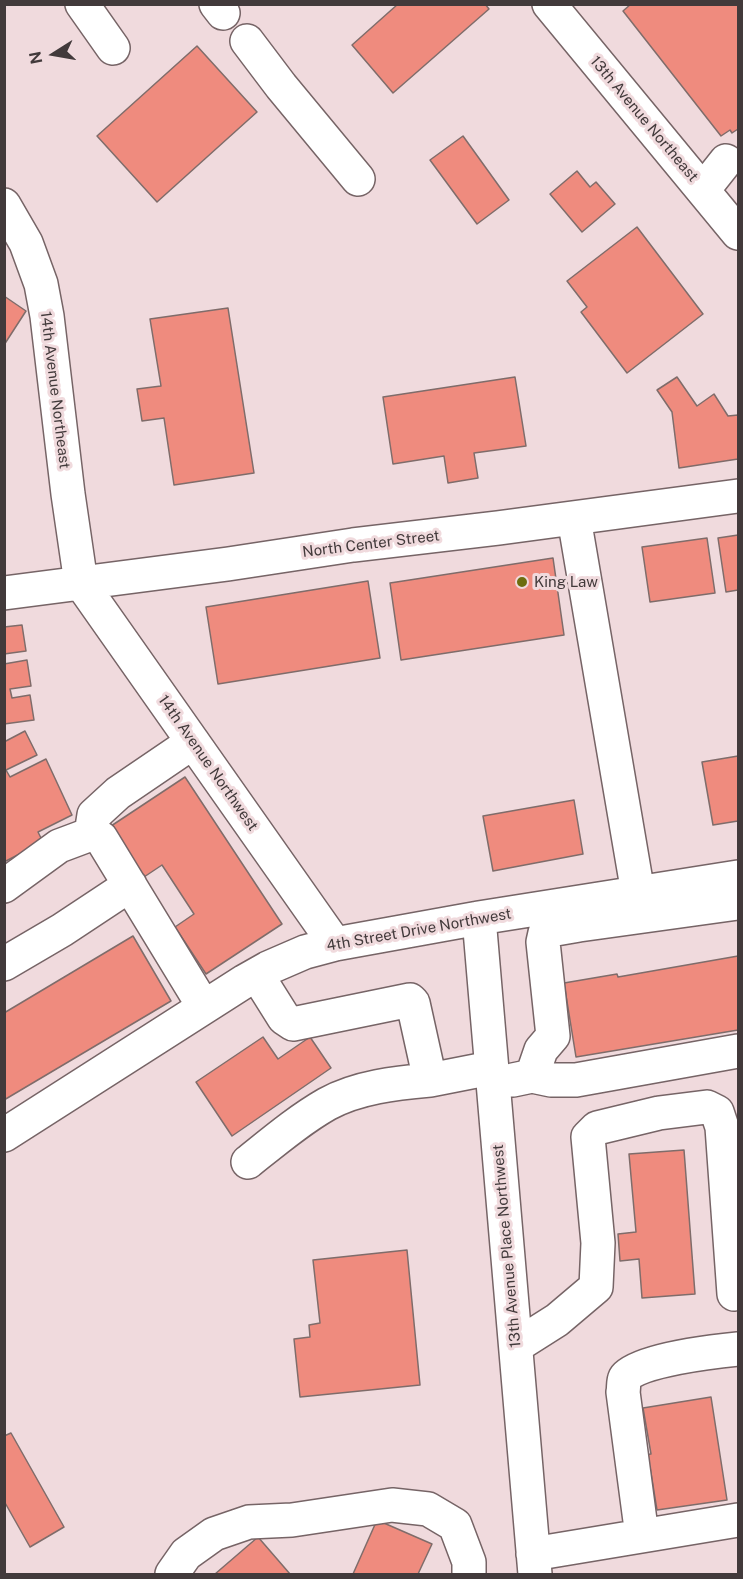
<!DOCTYPE html>
<style>
body{margin:0}
#map{position:relative;width:743px;height:1579px;overflow:hidden;background:#f0dadd;font-family:"Public Sans",sans-serif}
canvas{display:block}
.frame{position:absolute;inset:0;border:6px solid #423a3b;pointer-events:none}
.north{position:absolute;left:24px;top:24px;width:60px;height:60px;-webkit-text-stroke:4px #f0dadd;paint-order:stroke;rotate:259deg;font-size:16px;font-weight:700;line-height:24px;text-align:center;color:#423a3b}
.north::after{content:'';display:block;margin:auto;width:21px;height:27px;background:#423a3b;clip-path:polygon(50% 0,100% 100%,50% 72%,0 100%)}
</style>
<div id="map">
<canvas width="743" height="1579"></canvas>
<div class="frame"></div>
<div class="north">N</div>
</div>
<script>
const g = document.querySelector('canvas').getContext('2d');
g.lineJoin = 'round';
function fillPath(path, color) {
  g.fillStyle = color;
  g.fill(path, 'evenodd');
}
function strokePath(path, color, width, dash) {
  g.strokeStyle = color;
  g.lineWidth = width;
  g.lineCap = dash ? 'butt' : 'round';
  g.setLineDash(dash || []);
  g.stroke(path);
}
function write(font, color, halo, rows, align = 'center') {
  g.font = font + ' "Public Sans",sans-serif';
  g.lineWidth = 6;
  g.setLineDash([]);
  g.textBaseline = 'middle';
  g.strokeStyle = halo;
  g.fillStyle = color;
  for (const [text, x, y, turn = 0] of rows) {
    g.save();
    g.translate(x, y);
    g.rotate((+turn || 0) * Math.PI / 180);
    g.textAlign = isNaN(turn) ? turn : align;
    if (halo) g.strokeText(text, 0, 0);
    g.fillText(text, 0, 0);
    g.restore();
  }
}
const building = new Path2D(`
 M398 4H485L489 9 393 93 352 45Z
 M631 4H738V129L732 133 730 130 721 136 623 11Z
 M197 46 257 112 157 202 97 136Z
 M463 136 509 200 477 224 430 160Z
 M577 171 590 187 596 182 615 204 582 232 550 194Z
 M637 227 703 314 627 373 581 312 587 307 567 281Z
 M4 296 26 311 4 345Z
 M228 308 254 473 174 485 164 418 142 421 137 389 161 386 150 319Z
 M515 377 526 446 474 453 478 478 448 483 444 456 393 464 383 397Z
 M677 377 697 406 714 394 728 416 738 415V459L679 468 672 412 657 390Z
 M738 535V590L726 592 718 538Z
 M707 538 715 593 650 602 642 547Z
 M553 558 564 635 401 660 390 583Z
 M368 581 380 658 218 684 206 607Z
 M22 625 26 651 4 654V627Z
 M27 660 31 686 10 689 12 698 30 695 34 720 4 724V664Z
 M25 731 37 755 6 770 10 777 46 759 72 815 38 832 43 842 4 862V742Z
 M738 756V821L713 825 702 762Z
 M185 777 282 924 206 974 175 927 194 914 162 865 138 881 105 830Z
 M574 800 583 854 493 871 483 816Z
 M133 936 171 1001 4 1100V1013Z
 M738 956V1030L576 1057 564 983 617 974 618 977Z
 M263 1037 278 1059 310 1037 331 1068 232 1136 196 1082Z
 M684 1150 695 1294 642 1298 639 1259 620 1261 618 1234 636 1232 629 1154Z
 M407 1250 420 1385 300 1397 294 1339 310 1337 309 1325 320 1323 313 1260Z
 M711 1397 727 1500 657 1510 650 1467 638 1469 636 1456 651 1454 643 1408Z
 M11 1433 64 1527 30 1547 4 1501V1436Z
 M377 1520 432 1544 418 1574H353Z
 M258 1537 290 1574H215Z`);
fillPath(building, '#ef8b7e');
strokePath(building, '#7f6c6a', 1.5);
const minor = new Path2D(`
 M82 4 113 48
 M216 4 223 13
 M247 41 281 86 358 179
 M703 190 726 161
 M4 205 26 243 41 284 47 316 68 494 81 583 335 944
 M574 518 638 893
 M4 593 228 564 353 545 498 528 738 496
 M91 834 94 815 118 793 193 742
 M4 886 59 846 91 834 101 838 204 1007
 M479 918 535 1574
 M4 964 62 930 130 885
 M257 975 284 1018 293 1024 410 1000 413 1003 430 1080 491 1068
 M532 1076 541 1050 553 1036 543 942 545 933 550 930 579 925 738 903
 M513 1080 532 1076 551 1080H576L738 1051
 M4 1135 245 981 268 968 305 952 335 944 479 918 738 877
 M248 1162C273 1142 299 1120 327 1104 358 1087 396 1083 430 1080
 M516 1346 557 1320 596 1287 598 1243 588 1137 597 1128 659 1113 707 1107 717 1112 722 1127 734 1294
 M642 1536 623 1392C624 1388 623 1382 625 1378 635 1360 718 1351 738 1349
 M533 1554 738 1520
 M172 1574 186 1554 214 1534 249 1522 292 1520 392 1505 428 1509 455 1525 469 1562V1574`);
const major = new Path2D(`
 M549 4 738 233`);
strokePath(minor, '#766466', 36);
strokePath(major, '#766466', 36);
strokePath(minor, '#fff', 33);
strokePath(major, '#fff', 33);
for (const [x, y, r, color] of [
 [522,582,6,"#6d6d0f"]
]) {
  const dot = new Path2D();
  dot.arc(x, y, r, 0, 2 * Math.PI);
  g.fillStyle = color;
  g.fill(dot);
  strokePath(dot, '#f0dadd', 2);
}
write('15px', '#423a3b', '#f0dadd', [
 ["13th Avenue Northeast",644,119,50],
 ["14th Avenue Northeast",55,390,83],
 ["North Center Street",371,544,-7],
 ["14th Avenue Northwest",208,763,55],
 ["4th Street Drive Northwest",419,930,-10],
 ["13th Avenue Place Northwest",507,1246,-95]
]);
write('15px', '#423a3b', '#f0dadd', [
 ["King Law",534,582]
], 'left');
</script>
